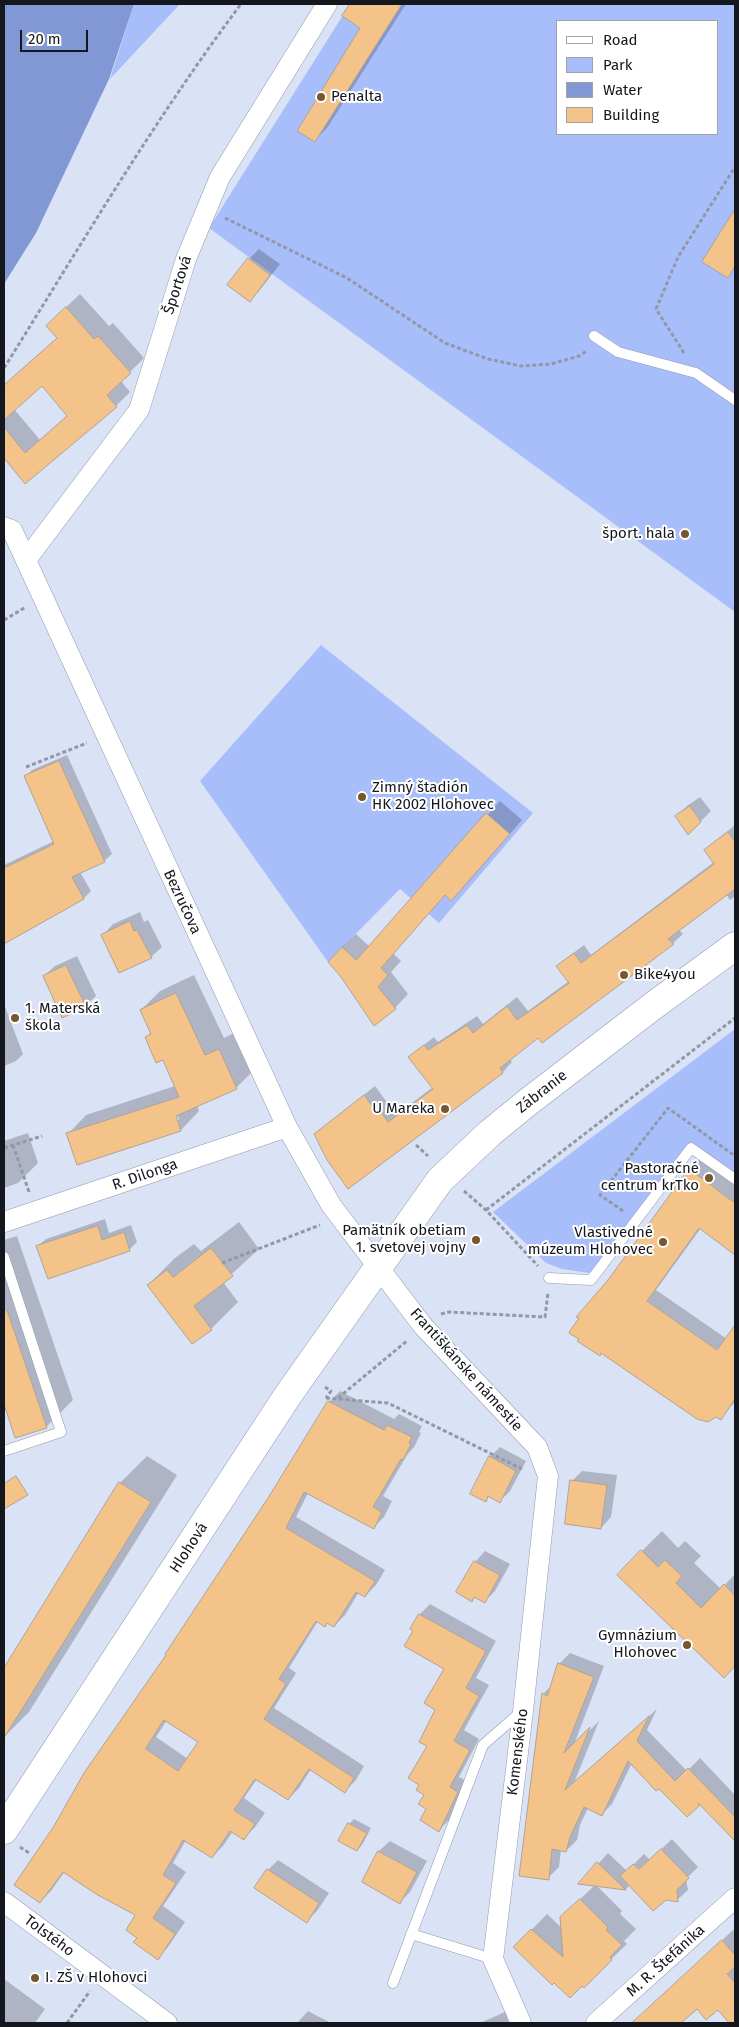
<!DOCTYPE html>
<meta charset="utf-8">
<style>
body{margin:0}
#map{position:relative;width:739px;height:2027px;overflow:hidden;background:#dae2f6;font-family:"Fira Sans",sans-serif}
canvas{display:block}
.frame{position:absolute;inset:0;border:5px solid #15171e;pointer-events:none}
.legend{position:absolute;left:556px;top:20px;width:162px;height:115px;box-sizing:border-box;background:#fff;border:1px solid #a1a2a5;margin:0;padding:6px 9px;list-style:none;font-size:15px;color:#15171e}
.legend li{display:flex;align-items:center;gap:10px;height:25px}
.legend b{width:25px;border:1px solid #a1a2a5}
.scale{position:absolute;left:20px;top:30px;width:68px;height:22px;box-sizing:border-box;border:2px solid #15171e;border-top:0;padding-left:6px;font-size:15px;line-height:18px;white-space:nowrap;color:#15171e;-webkit-text-stroke:4px #fff;paint-order:stroke}
</style>
<div id="map">
<canvas width="739" height="2027"></canvas>
<div class="frame"></div>
<ul class="legend">
<li><b style="height:6px;background:#fff"></b>Road</li>
<li><b style="height:14px;background:#a8befb"></b>Park</li>
<li><b style="height:14px;background:#8298d4"></b>Water</li>
<li><b style="height:14px;background:#f4c38a"></b>Building</li>
</ul>
<div class="scale">20 m</div>
</div>
<script>
const g = document.querySelector('canvas').getContext('2d');
g.lineJoin = 'round';
function fillPath(path, color) {
  g.fillStyle = color;
  g.fill(path, 'evenodd');
}
function strokePath(path, color, width, dash) {
  g.strokeStyle = color;
  g.lineWidth = width;
  g.lineCap = dash ? 'butt' : 'round';
  g.setLineDash(dash || []);
  g.stroke(path);
}
function write(font, color, halo, rows, align = 'center') {
  g.font = font + ' "Fira Sans",sans-serif';
  g.lineWidth = 4;
  g.setLineDash([]);
  g.textBaseline = 'middle';
  g.strokeStyle = halo;
  g.fillStyle = color;
  for (const [text, x, y, turn = 0] of rows) {
    g.save();
    g.translate(x, y);
    g.rotate((+turn || 0) * Math.PI / 180);
    g.textAlign = isNaN(turn) ? turn : align;
    if (halo) g.strokeText(text, 0, 0);
    g.fillText(text, 0, 0);
    g.restore();
  }
}
fillPath(new Path2D(`
 M134 4H180L110 79Z
 M350 4H735V612L209 228ZM558 21H718V134H558Z
 M321 645 533 813 439 923 400 889 328 962 200 781Z
 M735 1029V1179L691 1148 596 1274 562 1269 546 1263 493 1212Z`), '#a8befb');
fillPath(new Path2D(`
 M4 4H134L109 79 36 233 4 284Z`), '#8298d4');
fillPath(new Path2D(`
 M351 4H406L327 128 314 141 362 28 343 16Z
 M735 212V268L727 276 704 261Z
 M259 249 280 264 260 290 250 301 249 259Z
 M80 294 109 326 113 323 144 358 121 381 130 392 116 406 25 482 4 456V387L58 337 61 312ZM42 384 68 415 40 440 14 409Z
 M67 755 112 854 104 861 80 872 91 891 84 898 4 943V865L54 841 25 777 32 770Z
 M700 797 711 811 700 822 677 816 687 806Z
 M500 801 522 820 465 886 451 899 446 894 393 953 401 961 391 972 408 994 395 1008 342 947 356 934 370 947Z
 M735 825V896L730 900 726 894 679 930 683 934 673 943 539 1036 510 1059 512 1062 503 1072 348 1188 316 1135 326 1125 375 1086 389 1105 391 1103 399 1113 433 1087 410 1057 420 1048 434 1037 438 1042 477 1016 483 1024 517 997 528 1011 569 981 558 966 568 957 584 945 591 955 714 862 705 850Z
 M140 912 144 922 148 920 162 947 151 957 103 935 113 924Z
 M77 956 96 996 85 1006 44 976 55 966Z
 M194 975 224 1038 238 1031 255 1069 236 1088 197 1105 199 1111 181 1130 77 1163 68 1134 86 1115 175 1086 163 1058 146 1037 151 1032 141 1010 160 991ZM175 1109 179 1120H176L173 1110Z
 M4 1004 23 1054 16 1061 4 1066Z
 M28 1133 38 1163 18 1183 4 1188V1141Z
 M700 1159 735 1185V1254L701 1228 656 1290 727 1339 735 1327V1402L720 1418 602 1352 600 1354 609 1281 690 1169Z
 M105 1219 109 1233 131 1225 137 1242 129 1250 38 1246 46 1239Z
 M239 1222 259 1249 223 1282 238 1302 211 1329 192 1343 148 1285 175 1258 194 1244 201 1251Z
 M17 1236 73 1400 46 1427 16 1437 4 1400V1240Z
 M340 1391 394 1419 399 1414 422 1426 419 1432 421 1433 414 1447 407 1455 383 1496 392 1501 384 1517 373 1528 308 1493 296 1517 385 1570 376 1585 365 1596 359 1592 345 1615 334 1626 328 1622 325 1625 318 1621 289 1668 296 1673 274 1708 364 1766 356 1780 345 1791 311 1769 299 1788 288 1799 257 1779 244 1798 265 1813 255 1827 244 1838 233 1831 223 1846 212 1857 186 1840 173 1863 186 1872 163 1906 185 1922 168 1947 157 1958 139 1937 137 1915 65 1871 51 1891 40 1902 168 1655 269 1499 329 1402ZM167 1720 200 1742 188 1759 156 1737Z
 M500 1447 526 1461 510 1491 500 1501 490 1496 485 1500 490 1457Z
 M147 1456 177 1475 29 1712 4 1737V1670L120 1483Z
 M582 1471 617 1475 611 1517 601 1528 572 1481Z
 M662 1531 678 1548 685 1541 701 1556 694 1563 721 1589 735 1574V1665L724 1676 642 1551Z
 M485 1551 510 1564 495 1591 485 1601 476 1596 472 1600 475 1562Z
 M430 1604 496 1641 476 1678 489 1685 464 1730 479 1739 459 1777 467 1781 449 1820 439 1830 420 1784 445 1668 412 1628 420 1614Z
 M570 1653 604 1666 573 1747 599 1721 574 1783 657 1709 647 1730 687 1771 700 1758 735 1795V1841L699 1803 687 1815 632 1763 612 1804 601 1815 588 1808 580 1825 577 1840 566 1851 561 1850 559 1867 548 1878 520 1875 543 1694 552 1685 559 1664Z
 M354 1819 371 1828 362 1845 357 1850 349 1824Z
 M672 1839 698 1867 686 1879 688 1890 677 1900 630 1885 626 1889 596 1885 622 1911 620 1914 636 1929 624 1941 627 1944 599 1971 515 1947 547 1914 562 1928 577 1902 595 1885 581 1883 608 1853 627 1871 644 1854 650 1860Z
 M390 1841 427 1861 410 1892 400 1902 363 1882 379 1851Z
 M278 1860 329 1893 317 1911 307 1921 268 1870Z
 M733 1930 735 1932V2023H731L718 2008 697 2007 680 2022 681 2023H633Z
 M4 1979 45 2009 35 2023H4Z
 M308 2011 331 2023H297Z
 M505 2012 509 2023H479H480Z`), '#0003');
const building = new Path2D(`
 M350 4H402L315 142 297 131 360 28 342 16Z
 M735 209V266L728 278 702 262Z
 M248 258 270 275 250 302 227 285Z
 M66 307 94 339 98 336 131 373 107 395 117 407 25 484 4 458V427L25 453 67 416 42 386 4 420V385L57 338 46 326Z
 M59 761 105 862 72 877 84 899 4 944V868L54 844 24 776Z
 M690 806 701 822 688 835 675 816Z
 M486 813 510 834 451 901 445 895 381 968 388 975 378 987 396 1009 374 1026 341 977 328 962 342 947 356 960Z
 M728 832 735 842V889L668 939 674 944 542 1043 538 1038 500 1068 503 1073 348 1189 327 1160 314 1134 364 1095 378 1114 381 1112 388 1122 433 1089 408 1057 424 1045 428 1050 467 1025 473 1033 507 1006 517 1020 569 983 556 966 574 953 581 963 714 864 704 850Z
 M130 921 134 931 137 930 152 958 119 973 101 935Z
 M66 965 86 1007 62 1018 43 976Z
 M176 993 205 1055 219 1049 237 1089 176 1116 181 1131 77 1165 66 1133 179 1097 163 1060 156 1063 145 1037 151 1034 140 1010Z
 M689 1169 735 1203V1255L699 1228 647 1301 717 1350 735 1325V1399L721 1420 716 1417 708 1422 697 1419 601 1353 600 1356 577 1341 579 1339 570 1334 569 1332 579 1318 576 1317 608 1280Z
 M98 1226 102 1240 124 1232 130 1251 48 1279 36 1246Z
 M211 1248 233 1276 194 1306 212 1330 192 1344 147 1285 167 1270 173 1277Z
 M4 1310H7L47 1428 15 1438 4 1404Z
 M328 1401 384 1430 387 1425 412 1437 409 1443 411 1444 403 1460 401 1459 373 1507 382 1512 374 1529 304 1492 286 1528 375 1581 365 1597 356 1592 334 1627 327 1623 325 1627 316 1621 279 1679 286 1684 264 1719 354 1778 345 1793 309 1769 288 1800 255 1779 234 1810 255 1824 244 1840 230 1831 212 1858 183 1840 163 1875 176 1883 153 1918 175 1934 158 1960 133 1942 137 1938 126 1930 135 1915 96 1894 63 1872 40 1903 14 1885 54 1826 84 1773 166 1655 165 1654 268 1498ZM164 1720 198 1742 178 1771 146 1749Z
 M489 1456 516 1471 500 1503 488 1496 486 1502 470 1494Z
 M16 1476 28 1495 4 1509V1484Z
 M570 1480 607 1485 601 1529 565 1524Z
 M119 1482 151 1502 4 1738V1668Z
 M641 1550 658 1567 665 1560 682 1576 676 1583 701 1608 724 1584 735 1596V1666L724 1678 617 1575Z
 M474 1561 500 1575 485 1603 474 1597 472 1602 456 1592Z
 M419 1614 486 1651 466 1688 479 1696 454 1741 470 1750 450 1787 458 1792 439 1832 420 1820 426 1809 418 1804 424 1795 416 1790 419 1785 408 1778 427 1746 419 1742 435 1710 424 1703 444 1669 404 1646 413 1631 410 1629Z
 M558 1663 594 1677 564 1753 590 1727 565 1790 649 1716 637 1741 675 1781 688 1768 735 1817V1841L698 1803 699 1806 687 1817 659 1789 656 1791 628 1761 602 1816 584 1807 570 1837 566 1852 552 1849 549 1880 519 1876 542 1693 547 1696Z
 M348 1823 367 1833 357 1851 338 1841Z
 M661 1849 689 1878 677 1890 678 1902 666 1900 653 1911 620 1876 633 1864 639 1869Z
 M378 1851 417 1872 400 1904 362 1882Z
 M597 1862 626 1890 578 1884Z
 M267 1869 319 1903 307 1923 254 1888Z
 M580 1899 608 1927 606 1930 622 1945 610 1957 612 1960 584 1988 582 1986 570 1998 554 1983 552 1985 513 1947 531 1929 563 1957 560 1917Z
 M722 1940 735 1955V1967L727 1974 735 1983V2023H729L718 2010 706 2020 697 2009 681 2023H632Z`);
fillPath(building, '#f4c38a');
strokePath(building, '#b1a292', 1);
const lane = new Path2D(`
 M594 336 618 352 696 373 735 400
 M4 1257 61 1432 4 1451
 M549 1278 591 1280 691 1148 735 1179
 M411 1934 493 1959
 M393 1983 483 1745 522 1711`);
const street = new Path2D(`
 M4 527 12 530 287 1127 331 1205 423 1326 537 1447 548 1476 523 1711 493 1959 521 2023
 M26 560 139 410 186 259 220 177 327 4
 M4 1222 287 1127
 M4 1902 167 2023
 M596 2023 735 1898`);
const secondary = new Path2D(`
 M4 1830 288 1395 440 1180 490 1133 528 1102 653 1006 735 946`);
strokePath(lane, '#9299ac', 11);
strokePath(street, '#9299ac', 21);
strokePath(secondary, '#9299ac', 29);
strokePath(new Path2D(`
 M225 218 347 278 445 343 488 359 521 366 551 364 579 356 588 350
 M684 353 656 309 678 257 735 167
 M4 368C81 245 154 120 241 4
 M4 620 26 607
 M26 767 87 743
 M13 1145 29 1192
 M416 1145 428 1156
 M4 1148 42 1136
 M464 1191 486 1210 538 1266
 M486 1210 735 1018
 M623 1211 600 1195 668 1108 735 1156
 M222 1263 320 1225
 M441 1314 449 1312 545 1317 548 1293
 M325 1387 331 1391 326 1398
 M326 1398 388 1403 522 1469
 M338 1398 408 1340
 M20 1847 29 1853
 M67 2023 90 1991`), '#9298a7', 3, [4, 2.5]);
strokePath(lane, '#fff', 10);
strokePath(street, '#fff', 20);
strokePath(secondary, '#fff', 28);
for (const [x, y, r, color] of [
 [321,97,5,"#78562e"],
 [685,534,5,"#78562e"],
 [362,797,5,"#78562e"],
 [624,975,5,"#78562e"],
 [15,1018,5,"#78562e"],
 [445,1109,5,"#78562e"],
 [709,1178,5,"#78562e"],
 [476,1240,5,"#78562e"],
 [663,1242,5,"#78562e"],
 [687,1645,5,"#78562e"],
 [35,1978,5,"#78562e"]
]) {
  const dot = new Path2D();
  dot.arc(x, y, r, 0, 2 * Math.PI);
  g.fillStyle = color;
  g.fill(dot);
  strokePath(dot, '#fff', 2);
}
write('15px', '#15171e', '#fff', [
 ["Penalta",331,97,"left"],
 ["šport. hala",675,534],
 ["Zimný štadión",372,788,"left"],
 ["HK 2002 Hlohovec",372,805,"left"],
 ["Bike4you",634,975,"left"],
 ["1. Materská",25,1009,"left"],
 ["škola",25,1026,"left"],
 ["U Mareka",435,1109],
 ["Pastoračné",699,1169],
 ["centrum krTko",699,1186],
 ["Pamätník obetiam",466,1231],
 ["1. svetovej vojny",466,1248],
 ["Vlastivedné",653,1233],
 ["múzeum Hlohovec",653,1250],
 ["Gymnázium",677,1636],
 ["Hlohovec",677,1653],
 ["I. ZŠ v Hlohovci",45,1978,"left"]
], 'right');
write('15px', '#15171e', '#fff', [
 ["Športová",178,285,-72],
 ["Bezručova",182,902,65],
 ["Zábranie",542,1092,-38],
 ["R. Dilonga",145,1175,-19],
 ["Františkánske námestie",466,1370,48],
 ["Hlohová",189,1548,-57],
 ["Komenského",518,1752,-83],
 ["Tolstého",49,1936,37],
 ["M. R. Štefánika",666,1961,-42]
]);
</script>
